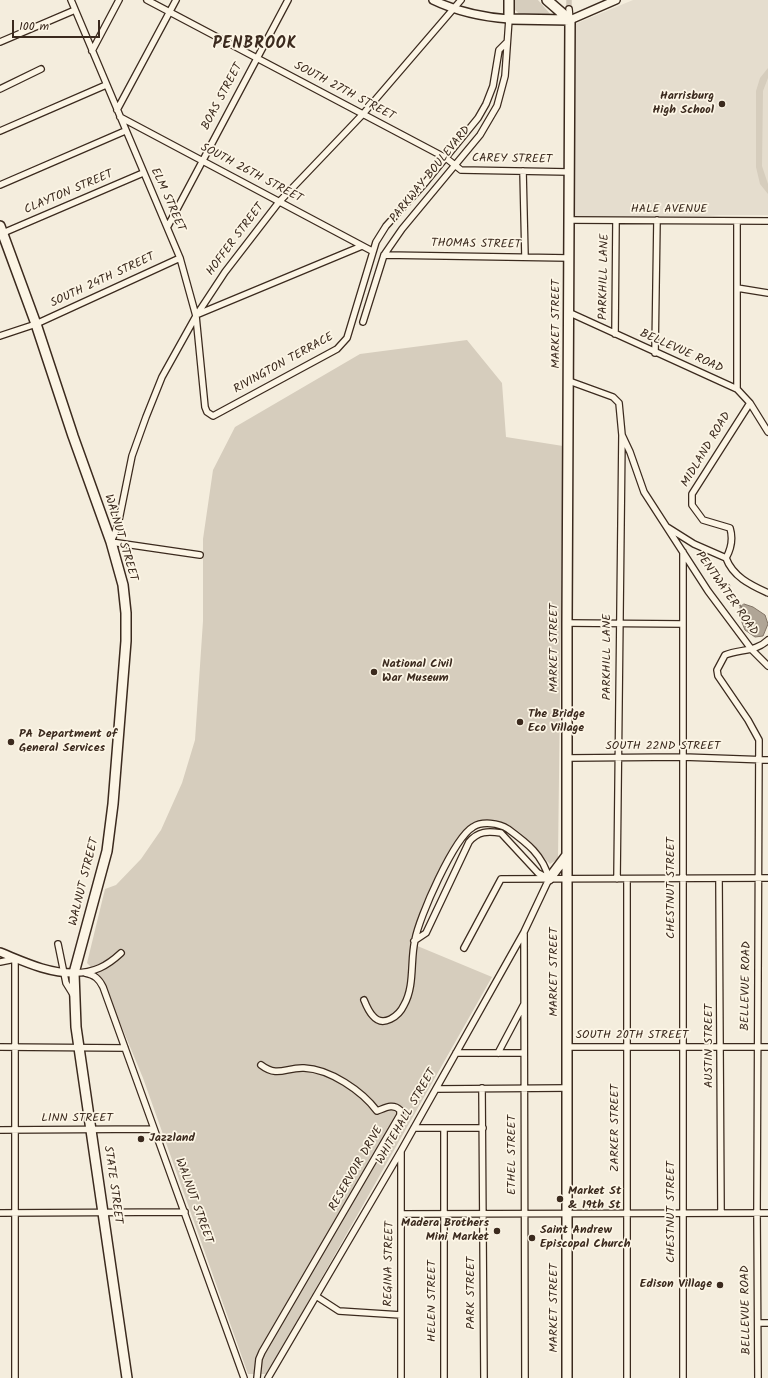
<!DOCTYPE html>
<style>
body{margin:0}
#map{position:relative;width:768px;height:1378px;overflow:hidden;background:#f4eddd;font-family:Kalam,sans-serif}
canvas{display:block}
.scale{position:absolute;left:12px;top:20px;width:88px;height:18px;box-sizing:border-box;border:2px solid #3b2a1e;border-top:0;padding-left:5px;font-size:12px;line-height:14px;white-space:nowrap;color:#3b2a1e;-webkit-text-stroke:3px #fcf5e5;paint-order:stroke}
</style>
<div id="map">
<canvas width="768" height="1378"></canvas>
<div class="scale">100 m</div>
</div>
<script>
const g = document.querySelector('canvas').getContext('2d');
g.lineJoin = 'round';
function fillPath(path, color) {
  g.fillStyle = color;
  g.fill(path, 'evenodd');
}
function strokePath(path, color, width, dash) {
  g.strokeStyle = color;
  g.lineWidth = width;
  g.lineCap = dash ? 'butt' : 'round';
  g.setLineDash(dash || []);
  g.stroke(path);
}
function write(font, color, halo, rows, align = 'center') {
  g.font = font + ' Kalam,sans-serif';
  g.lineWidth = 3.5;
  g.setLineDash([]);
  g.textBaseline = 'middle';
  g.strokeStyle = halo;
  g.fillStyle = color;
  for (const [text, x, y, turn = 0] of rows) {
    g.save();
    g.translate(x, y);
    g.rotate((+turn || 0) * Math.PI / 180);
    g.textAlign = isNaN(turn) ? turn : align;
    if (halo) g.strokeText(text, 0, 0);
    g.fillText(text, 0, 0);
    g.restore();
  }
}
fillPath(new Path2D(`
 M633 0H768V215H719L655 221 569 220 575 24Z`), '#e5ddce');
fillPath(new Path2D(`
 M512 0H538L552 16C536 16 514 22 512 0Z
 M768 68V78L763 91 762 166 768 184V194L760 184 756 167V91L760 78Z
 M467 340 502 383 506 437 563 446 558 859 550 864C536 850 521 828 502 822 466 810 449 850 436 876 431 887 425 898 421 909 417 920 417 934 415 945L492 977 273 1364 267 1374H248L143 1078 101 977 87 963 105 889 116 885 141 859 161 830 182 783 195 740 203 621V539L213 470 235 427 360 354Z`), '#d6cdbd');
const water = new Path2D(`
 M744 604 753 607 765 615 768 624 763 636 755 637 745 630 741 620 742 616 740 608Z`);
fillPath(water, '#b0a596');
strokePath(water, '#817466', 1);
strokePath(new Path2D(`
 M719 582 729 585 734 598 742 608`), '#817466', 2);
strokePath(new Path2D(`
 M569 0V9`), '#cfc6b7', 5.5, [5.5, 3]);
const minor = new Path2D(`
 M71 0 180 258 196 316 205 407 207 412 213 416 337 349 347 338 376 242 386 226 425 183 478 118 486 104 493 86 499 50 507 42
 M147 0 446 158 461 170 569 172
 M569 9 570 20
 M0 42 75 10
 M92 51 119 0
 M0 89 41 69
 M117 110 176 0
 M120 117 372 251
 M0 131 106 85
 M523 171 525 257
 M0 185 125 131
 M570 220 768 221
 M168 226 288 0
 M3 233 143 173
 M384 255 569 258
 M737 288 768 293
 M568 312 737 389 750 403 768 432
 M196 315 362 246
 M363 322 384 255 402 229 480 135 497 106 505 76 509 19
 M615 334 616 221
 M0 336 36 324 180 258
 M655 353 657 220
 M569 381 613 397 619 403 622 435 630 452 644 492 708 591 752 650 768 666
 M737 389V221
 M667 527 694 544 726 558C733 577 751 585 768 593
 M683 552V1378
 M200 555 111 542 118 525 132 456 146 417 162 377 196 316 225 272 279 202 363 114 461 0
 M726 558C731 549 733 538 730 528L703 520 692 505V494L750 403
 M567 623 683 624
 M568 758 683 757 768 760
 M617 879 622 435
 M719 879 721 1213
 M524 934 525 1378
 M414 941 426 933 469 842C478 831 488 831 501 833L538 873 549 879
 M58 944 66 983 74 996
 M464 948 501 879 768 878
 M0 962 15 959V1378
 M74 973C94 973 107 966 121 953
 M85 973C95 975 99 979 103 987L244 1378
 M364 1000C366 1005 369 1012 373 1016 383 1028 399 1016 404 1005 415 986 410 960 415 940 419 917 454 838 473 827 482 821 499 823 508 829 527 843 543 855 549 879
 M0 1047 125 1048
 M568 1047H768
 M456 1053H524
 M498 1053 524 1004
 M482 1088 484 1378
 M436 1089 567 1088
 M414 1128H483
 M444 1128V1378
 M0 1130 154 1129
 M0 1213 185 1212
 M402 1214 768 1213
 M316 1296 339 1311 401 1315
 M758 1323H768
 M257 1378 259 1359 262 1352 400 1115V1110C393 1103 385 1108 377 1111 362 1091 330 1069 304 1068 286 1067 278 1078 261 1065
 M268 1378 401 1151 524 932 549 879
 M401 1378V1152
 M627 1378V879
 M758 1378 757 1213 759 740 748 720 718 676 717 670 725 655C740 649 756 652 768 640`);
const tertiary = new Path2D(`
 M433 0C458 12 481 17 509 19
 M570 20 616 0
 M0 952C25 962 47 973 74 973`);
const primary = new Path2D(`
 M509 0V19L570 20
 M547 0 570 20
 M0 226 36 324 73 436 111 542 123 585 126 613V641L113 804 107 851 74 973 76 1027 127 1378
 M549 879 567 855
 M567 1378V623L570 20`);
strokePath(minor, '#3b2a1e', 8);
strokePath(tertiary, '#3b2a1e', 10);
strokePath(primary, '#3b2a1e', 12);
strokePath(minor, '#fcf5e5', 5.5);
strokePath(tertiary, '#fcf5e5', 7);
strokePath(primary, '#fcf5e5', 9);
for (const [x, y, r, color] of [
 [722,104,4,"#3b2a1e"],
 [374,672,4,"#3b2a1e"],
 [520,722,4,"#3b2a1e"],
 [11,742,4,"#3b2a1e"],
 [141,1139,4,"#3b2a1e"],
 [560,1199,4,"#3b2a1e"],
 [497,1231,4,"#3b2a1e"],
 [532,1238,4,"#3b2a1e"],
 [720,1285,4,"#3b2a1e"]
]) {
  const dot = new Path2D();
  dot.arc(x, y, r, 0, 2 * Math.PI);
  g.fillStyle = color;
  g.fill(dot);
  strokePath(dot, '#fcf5e5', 1.5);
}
write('12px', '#3b2a1e', '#fcf5e5', [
 ["SOUTH 27TH STREET",344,92,28],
 ["BOAS STREET",223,97,-62],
 ["CAREY STREET",512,160,1],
 ["SOUTH 26TH STREET",251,174,28],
 ["PARKWAY BOULEVARD",431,175,-51],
 ["CLAYTON STREET",69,193,-23],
 ["ELM STREET",167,200,66],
 ["HALE AVENUE",669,210],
 ["HOFFER STREET",236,240,-53],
 ["THOMAS STREET",476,245,1],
 ["PARKHILL LANE",605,277,-89],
 ["SOUTH 24TH STREET",103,281,-25],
 ["MARKET STREET",557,324,-90],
 ["BELLEVUE ROAD",681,352,24],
 ["RIVINGTON TERRACE",284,364,-29],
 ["MIDLAND ROAD",707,450,-59],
 ["WALNUT STREET",120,538,73],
 ["PENTWATER ROAD",726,594,55],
 ["MARKET STREET",555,648,-90],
 ["PARKHILL LANE",608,657,-90],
 ["SOUTH 22ND STREET",663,747],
 ["WALNUT STREET",85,882,-76],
 ["CHESTNUT STREET",672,888,-90],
 ["MARKET STREET",555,972,-90],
 ["BELLEVUE ROAD",747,986,-89],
 ["SOUTH 20TH STREET",632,1036],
 ["AUSTIN STREET",710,1046,-90],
 ["WHITEHALL STREET",407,1117,-60],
 ["LINN STREET",77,1119],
 ["ZARKER STREET",616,1128,-90],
 ["ETHEL STREET",513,1155,-90],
 ["RESERVOIR DRIVE",357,1169,-60],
 ["STATE STREET",112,1185,82],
 ["WALNUT STREET",193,1201,70],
 ["CHESTNUT STREET",672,1212,-90],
 ["REGINA STREET",390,1264,-89],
 ["PARK STREET",472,1293,-90],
 ["HELEN STREET",433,1301,-90],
 ["MARKET STREET",555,1308,-90],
 ["BELLEVUE ROAD",747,1310,-91]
]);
write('bold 12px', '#3b2a1e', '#fcf5e5', [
 ["Harrisburg",714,97,"right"],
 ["High School",714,111,"right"],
 ["National Civil",382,665],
 ["War Museum",382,679],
 ["The Bridge",528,715],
 ["Eco Village",528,729],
 ["PA Department of",19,735],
 ["General Services",19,749],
 ["Jazzland",149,1139],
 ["Market St",568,1192],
 ["& 19th St",568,1206],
 ["Madera Brothers",489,1224,"right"],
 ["Mini Market",489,1238,"right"],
 ["Saint Andrew",540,1231],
 ["Episcopal Church",540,1245],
 ["Edison Village",712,1285,"right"]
], 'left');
g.letterSpacing = '1px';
write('bold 16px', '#3b2a1e', '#fcf5e5', [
 ["PENBROOK",255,45]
]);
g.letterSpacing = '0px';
</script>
